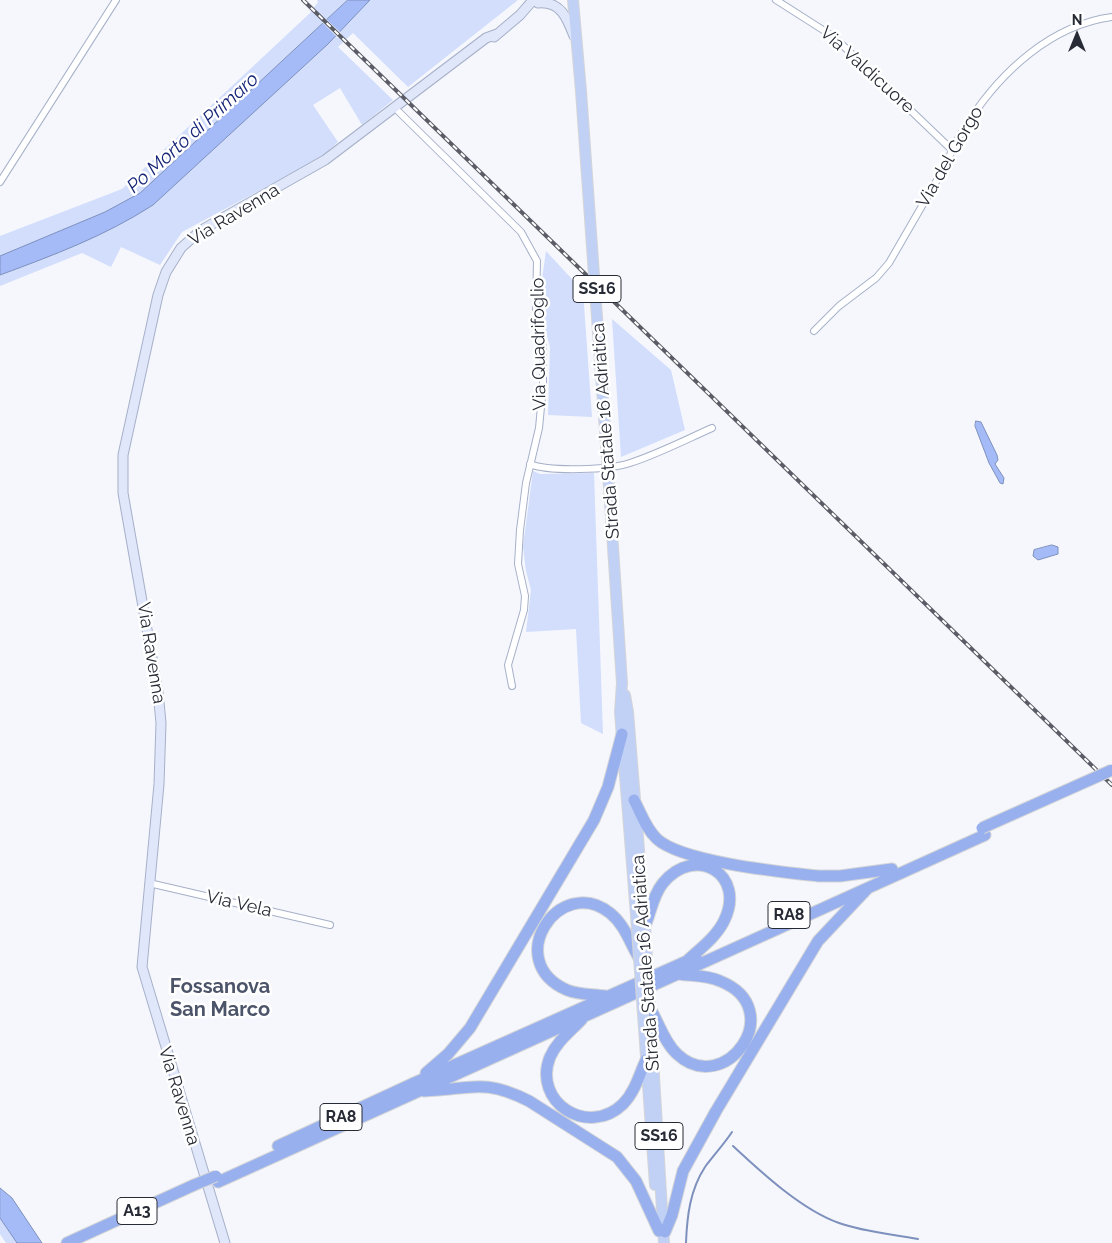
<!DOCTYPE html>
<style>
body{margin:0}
#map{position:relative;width:1112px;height:1243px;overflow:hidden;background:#f5f7fc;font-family:Raleway,sans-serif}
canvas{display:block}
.north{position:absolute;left:1052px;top:10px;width:50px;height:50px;-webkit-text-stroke:4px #fff;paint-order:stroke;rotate:0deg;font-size:14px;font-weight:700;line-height:20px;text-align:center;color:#272b35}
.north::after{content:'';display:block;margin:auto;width:18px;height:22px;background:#272b35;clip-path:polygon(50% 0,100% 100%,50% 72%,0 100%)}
</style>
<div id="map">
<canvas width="1112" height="1243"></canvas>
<div class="north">N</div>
</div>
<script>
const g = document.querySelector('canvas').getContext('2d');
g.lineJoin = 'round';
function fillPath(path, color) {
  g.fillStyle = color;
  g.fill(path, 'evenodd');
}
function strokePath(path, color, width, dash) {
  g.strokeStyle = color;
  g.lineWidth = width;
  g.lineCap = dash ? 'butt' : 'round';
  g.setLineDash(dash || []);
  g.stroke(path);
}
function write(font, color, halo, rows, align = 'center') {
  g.font = font + ' Raleway,sans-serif';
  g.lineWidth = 5;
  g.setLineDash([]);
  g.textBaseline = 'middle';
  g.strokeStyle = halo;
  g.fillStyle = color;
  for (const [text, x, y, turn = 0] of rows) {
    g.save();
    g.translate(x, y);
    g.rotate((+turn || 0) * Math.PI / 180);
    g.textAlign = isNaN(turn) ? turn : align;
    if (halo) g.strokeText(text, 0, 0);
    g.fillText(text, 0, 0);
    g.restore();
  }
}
fillPath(new Path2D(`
 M317 0H518L408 87 353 33 338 47 393 100 362 125 340 88 313 105 338 142 322 157 182 232 160 265 121 247 111 267 82 253 0 286V236L122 189 310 13 318 2Z
 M546 251 583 291 592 417 548 415 550 347 541 314 542 279Z
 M612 319 671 370 685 430 621 457Z
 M533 471 540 474 594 473 603 734 581 723 576 629 526 632 531 590 526 571 523 546Z
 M0 1189 21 1211 39 1243H6L0 1234Z`), '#d2defc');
const water = new Path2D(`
 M348 0H370L328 44 153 205C105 236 54 255 0 275V256L105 212 140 193Z
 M976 421 981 422 997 455 998 460 995 464 1004 478 1003 484 1000 483 989 463 975 426Z
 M1052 545 1058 547V554L1038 560 1033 556 1034 550Z
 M0 1188 12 1198 42 1243H17L0 1218Z`);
fillPath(water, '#a4bbf7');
strokePath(water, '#7e90bd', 1);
fillPath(new Path2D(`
 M326 19 342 34 338 38 322 22Z`), '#f5f7fc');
strokePath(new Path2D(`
 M733 1146C762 1173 802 1210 839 1223 864 1232 892 1234 918 1239
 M686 1243C687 1216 690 1190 705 1167 714 1155 724 1144 732 1132`), '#7e90bd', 2);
const street = new Path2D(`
 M776 0 834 37 951 149
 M398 111 521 232 537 261 536 310 543 348V386L539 428 526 483 520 530 518 564 525 596 524 610 508 665 512 686
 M0 182 116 0
 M814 331 839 306 876 278 889 263 948 161C952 146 961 134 969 121 1001 72 1051 25 1112 17
 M530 464C549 472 610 470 630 463 658 454 685 440 712 428
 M149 883 330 925`);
const secondary = new Path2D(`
 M538 3C561 1 567 18 574 36
 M494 37 520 15 533 0
 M225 1243 142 967 159 784 161 723 158 692 123 493V455L158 295 166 272 181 248 200 231 219 220 325 160 486 38 497 34`);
const primary = new Path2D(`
 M573 0 581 91
 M609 487 622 683 620 712 636 915
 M625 695 628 712 645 925
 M650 1009 664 1243
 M644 1028 655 1185`);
const highway = new Path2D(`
 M634 800C641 813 646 829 657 839 682 862 782 872 818 876H840L892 869
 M645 926C651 912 653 895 663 883 695 844 747 874 724 921 716 937 701 948 688 960
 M605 996C593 994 579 995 567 990 501 961 560 873 610 913 625 925 630 943 639 958
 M650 1008C659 1023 664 1042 677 1054 725 1099 790 1009 720 981 707 975 692 976 678 974
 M582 1019C571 1031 557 1041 550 1057 532 1102 588 1138 623 1104 635 1092 639 1075 646 1060
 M426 1073 448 1054 470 1028 594 820 608 787 622 734
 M424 1091C470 1090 482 1077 529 1101L617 1157 636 1181 659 1231
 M278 1146 412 1084 696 957
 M218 1182 985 835
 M665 1232 672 1215 683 1171 716 1111 818 941 867 889
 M67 1243 194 1185`);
strokePath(street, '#a6b0c8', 8);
strokePath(secondary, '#a6b0c8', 11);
strokePath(primary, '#d4d5d7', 12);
strokePath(highway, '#d4d5d7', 13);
strokePath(street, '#fff', 6);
strokePath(secondary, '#e0e7fa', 9);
strokePath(primary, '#c1d0f5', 10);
strokePath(highway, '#98b0ee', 11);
const rail = new Path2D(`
 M303 0 1112 785`);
strokePath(rail, '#5a5d66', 4);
strokePath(rail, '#fff', 2, [5.5]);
const primaryBridge = new Path2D(`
 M581 91 609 487
 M636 915 644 1028
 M645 926 650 1008`);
const highwayBridge = new Path2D(`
 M982 828 1112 770
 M194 1185 216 1176`);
strokePath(primaryBridge, '#d4d5d7', 12, []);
strokePath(highwayBridge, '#d4d5d7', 13, []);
strokePath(primaryBridge, '#c1d0f5', 10);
strokePath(highwayBridge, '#98b0ee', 11);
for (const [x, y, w] of [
 [597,289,48],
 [789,915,42],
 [341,1117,42],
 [659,1136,48],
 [137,1211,40]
]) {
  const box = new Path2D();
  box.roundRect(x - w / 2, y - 13.5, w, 27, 4);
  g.fillStyle = '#fff';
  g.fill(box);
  strokePath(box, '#272b35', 1);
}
write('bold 16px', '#272b35', null, [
 ["SS16",597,289],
 ["RA8",789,915],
 ["RA8",341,1117],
 ["SS16",659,1136],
 ["A13",137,1211]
]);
write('18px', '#272b35', '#fff', [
 ["Via Valdicuore",867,70,42],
 ["Via del Gorgo",950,157,-60],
 ["Via Ravenna",234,215,-31],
 ["Via Quadrifoglio",539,344,-91],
 ["Strada Statale 16 Adriatica",606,431,-94],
 ["Via Ravenna",151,653,81],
 ["Via Vela",239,904,13],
 ["Strada Statale 16 Adriatica",646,963,-94],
 ["Via Ravenna",179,1096,73]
]);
write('italic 19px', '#162578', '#fff', [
 ["Po Morto di Primaro",193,133,-42]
]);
write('bold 20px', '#4c5469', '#fff', [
 ["Fossanova",220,987],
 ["San Marco",220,1010]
]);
</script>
